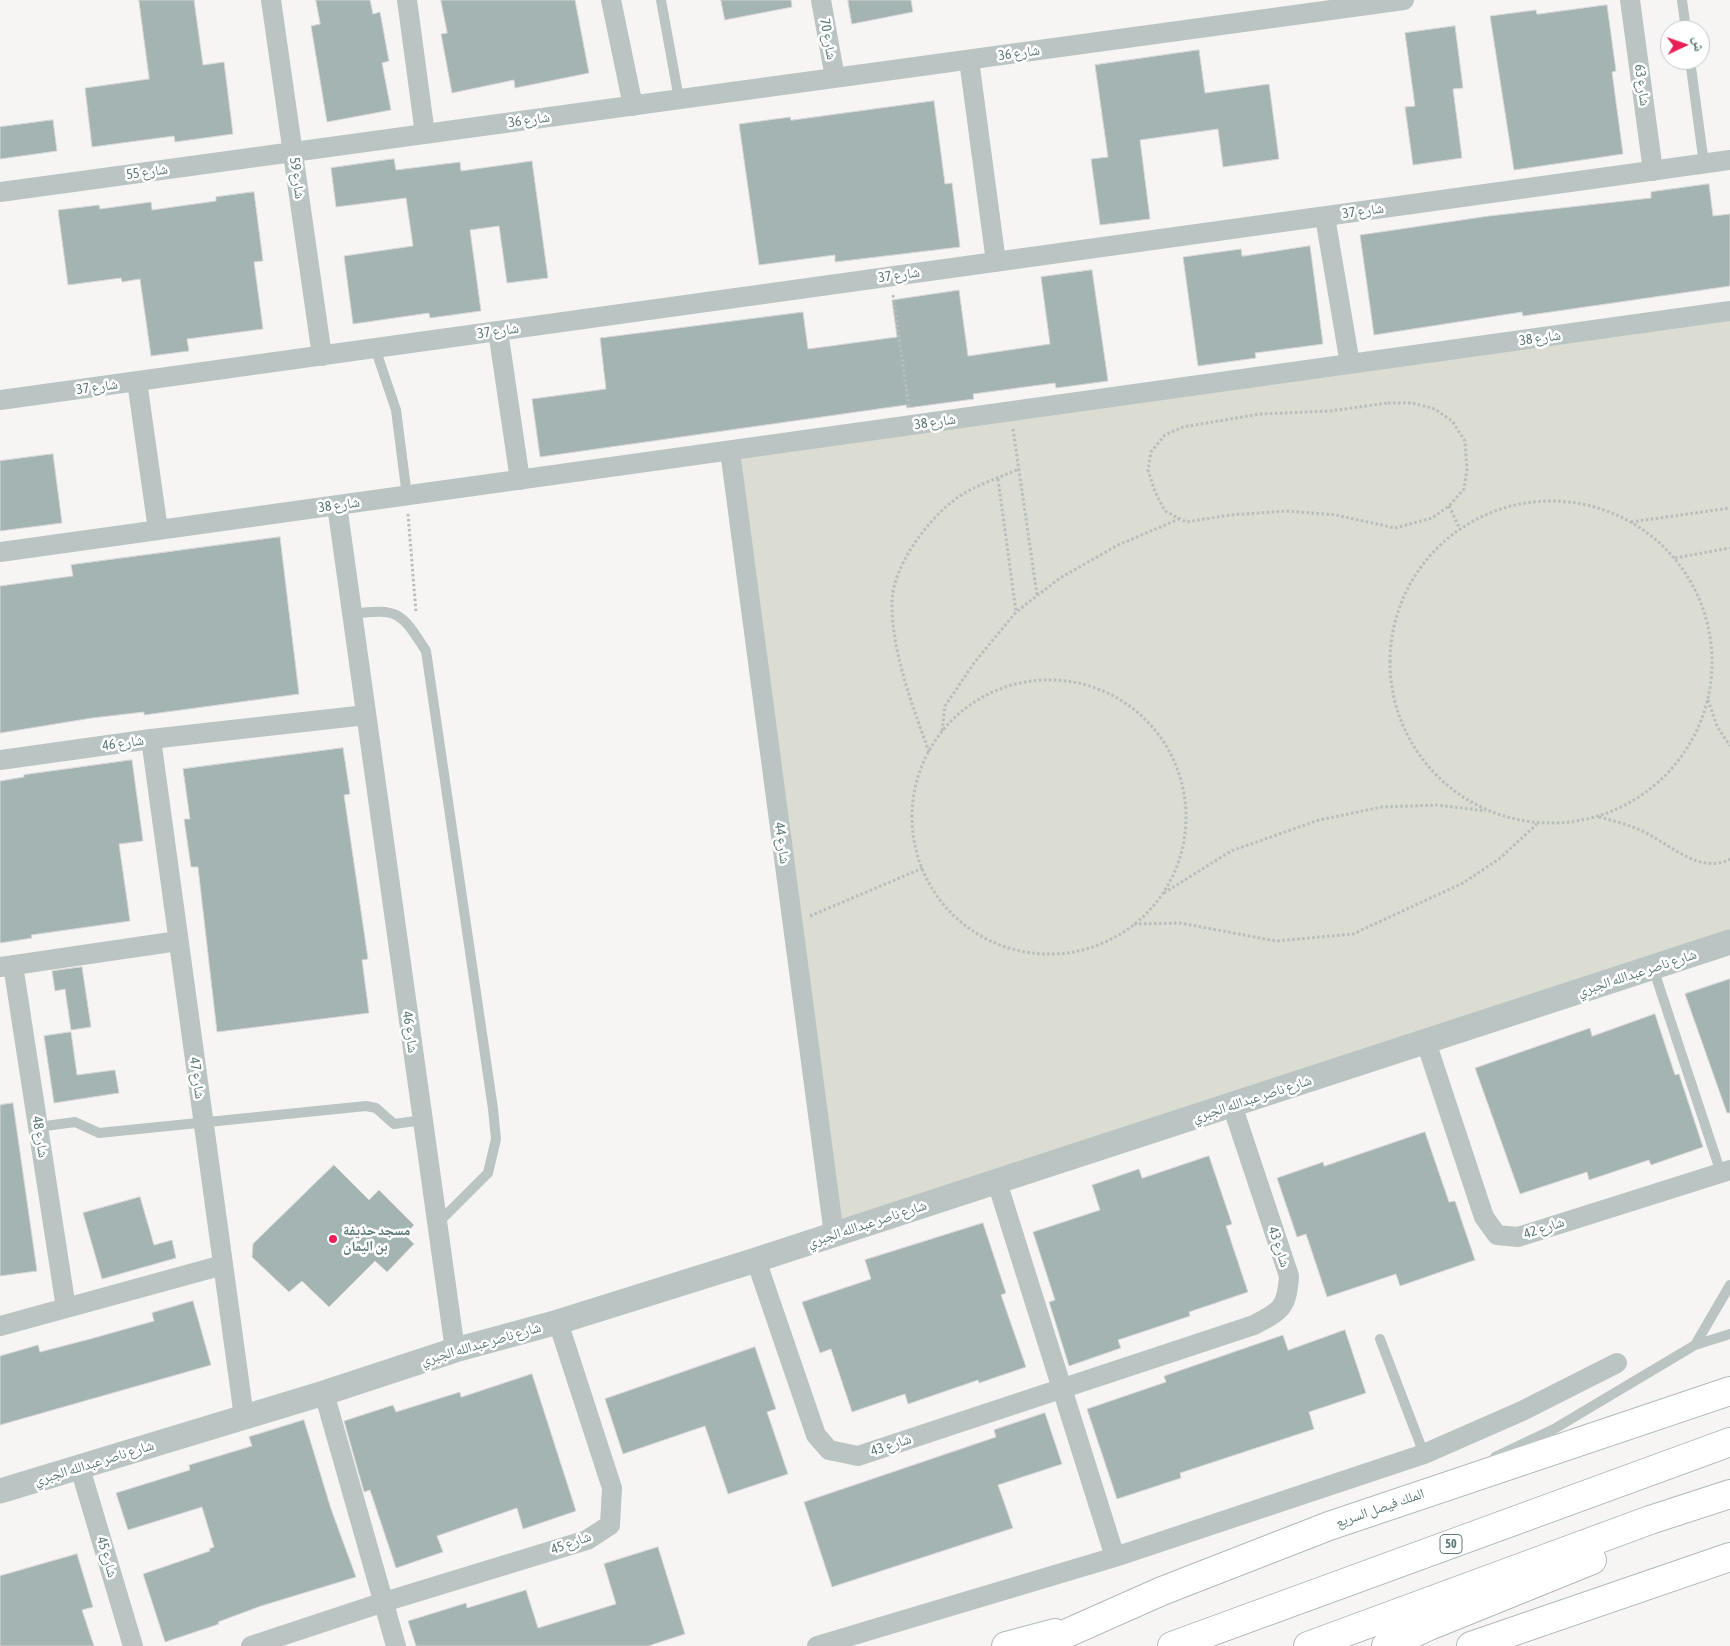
<!DOCTYPE html>
<meta charset="utf-8">
<style>
body{margin:0}
#map{position:relative;width:1730px;height:1646px;overflow:hidden;background:#f7f5f3;font-family:"Asap Condensed","Noto Naskh Arabic",sans-serif}
canvas{display:block}
.north{position:absolute;left:1660px;top:20px;width:50px;height:50px;box-sizing:border-box;background:#fff;border:1px solid #bec9c9;border-radius:50%;rotate:87deg;font-size:14px;font-weight:700;line-height:20px;text-align:center;color:#5c7978}
.north::after{content:'';display:block;margin:auto;width:18px;height:22px;background:#e92158;clip-path:polygon(50% 0,100% 100%,50% 72%,0 100%)}
</style>
<div id="map">
<canvas width="1730" height="1646"></canvas>
<div class="north">ش</div>
</div>
<script>
const g = document.querySelector('canvas').getContext('2d');
g.lineJoin = 'round';
function fillPath(path, color) {
  g.fillStyle = color;
  g.fill(path, 'evenodd');
}
function strokePath(path, color, width, dash) {
  g.strokeStyle = color;
  g.lineWidth = width;
  g.lineCap = dash ? 'butt' : 'round';
  g.setLineDash(dash || []);
  g.stroke(path);
}
function write(font, color, halo, rows, align = 'center') {
  g.font = font + ' "Asap Condensed","Noto Naskh Arabic",sans-serif';
  g.lineWidth = 5;
  g.setLineDash([]);
  g.textBaseline = 'middle';
  g.strokeStyle = halo;
  g.fillStyle = color;
  for (const [text, x, y, turn = 0] of rows) {
    g.save();
    g.translate(x, y);
    g.rotate((+turn || 0) * Math.PI / 180);
    g.textAlign = isNaN(turn) ? turn : align;
    if (halo) g.strokeText(text, 0, 0);
    g.fillText(text, 0, 0);
    g.restore();
  }
}
fillPath(new Path2D(`
 M1730 311V942L834 1235 730 451Z`), '#dbdcd2');
const building = new Path2D(`
 M139 0H194L203 65 224 62 233 134 175 142 174 136 92 147 85 88 149 79Z
 M316 0H370L373 14 380 12 389 61 382 63 391 110 327 122 311 26 320 24Z
 M441 0H575L589 73 515 88 514 80 452 93 441 34 447 33Z
 M721 0H791L792 7 725 20Z
 M848 0H911L913 12 852 24Z
 M1607 5 1616 71 1612 72 1623 154 1514 170 1490 16 1536 10 1537 14Z
 M1455 26 1463 88 1453 89 1462 158 1413 165 1405 107 1415 106 1405 33Z
 M1199 50 1205 93 1269 84 1279 159 1223 167 1218 129 1140 140 1150 219 1100 225 1091 159 1108 157 1095 65Z
 M934 101 945 184 952 183 960 247 835 262V255L759 265 739 124 790 117 791 120Z
 M53 120 57 151 0 159V127Z
 M394 159 396 170 460 162 461 171 532 161 548 278 507 283 499 226 470 230 481 311 430 318 429 313 353 324 344 256 413 246 406 198 336 207 331 168Z
 M1709 184 1713 216 1730 214V286L1523 316 1522 312 1374 335 1360 235 1489 216 1651 198V192Z
 M254 192 263 261 254 262 263 329 187 339 189 351 151 356 140 279 122 282 121 278 68 285 58 210 99 205 100 209 151 202 152 210 216 201V197Z
 M1310 246 1323 344 1255 353 1256 358 1198 366 1183 257 1241 249 1242 256Z
 M1092 270 1108 381 1056 388 1055 383 973 394 974 399 907 408 906 405 540 457 532 399 606 389 600 338 803 312 808 349 897 337 892 300 959 290 968 356 1050 344 1041 277Z
 M53 454 62 523 0 531V461Z
 M280 537 299 694 144 715V712L92 718 0 733V586L73 576 71 565Z
 M343 748 350 794 344 795 368 959 362 960 369 1013 217 1032 198 867H191L184 819H190L183 769Z
 M132 760 143 841 119 844 130 921 31 935 32 938 0 943V781L24 777V775Z
 M82 967 91 1027 71 1030 65 989 55 991 52 971Z
 M1730 979V1113H1727L1685 994Z
 M1655 1014 1675 1075 1679 1074 1703 1147 1651 1165 1649 1160 1589 1180 1587 1172 1520 1194 1475 1068 1590 1028 1592 1036Z
 M71 1032 77 1075 115 1070 119 1093 54 1103 44 1036Z
 M13 1103 37 1271 0 1276V1105Z
 M1425 1132 1449 1202 1455 1201 1475 1260 1400 1286 1396 1274 1327 1297 1306 1234 1297 1237 1277 1178 1323 1162 1324 1166Z
 M1209 1156 1232 1224 1226 1226 1248 1292 1189 1312 1190 1316 1118 1340 1121 1348 1069 1366 1049 1302 1055 1300 1033 1232 1100 1210 1092 1185 1139 1169 1142 1178Z
 M334 1165 369 1200 379 1190 414 1225 405 1235 414 1244 387 1272 375 1261 329 1307 302 1281 289 1292 252 1257 253 1244Z
 M140 1197 154 1245 172 1240 176 1258 102 1279 83 1213Z
 M983 1223 1006 1293 1001 1295 1026 1367 979 1383 978 1380 908 1404 905 1394 852 1412 831 1349 820 1353 802 1302 871 1279 865 1260Z
 M193 1301 211 1365 0 1425V1356L38 1345 40 1352 90 1339 154 1321 152 1313Z
 M1345 1330 1366 1393 1309 1412 1314 1429 1180 1473 1181 1478 1117 1499 1087 1409 1166 1382 1164 1376 1283 1335 1288 1350Z
 M755 1347 776 1409 767 1412 788 1474 728 1494 705 1426 623 1454 605 1399Z
 M532 1374 576 1511 523 1529 517 1508 437 1536 443 1552 396 1568 370 1490 364 1492 344 1421 393 1405 396 1412 460 1392 461 1397Z
 M1045 1413 1062 1464 998 1485 1013 1528 832 1587 804 1502 996 1437 994 1430Z
 M304 1420 331 1509 356 1577 261 1606 218 1622 219 1624 165 1642 143 1574 210 1551 209 1549 214 1547 202 1507 128 1530 116 1493 190 1470 189 1465 252 1446 249 1437Z
 M658 1547 685 1634 648 1646H416L408 1621 466 1603 467 1608 526 1590 538 1628 616 1604 604 1564Z
 M77 1554 93 1607 82 1610 94 1646H0V1576Z`);
fillPath(building, '#a3b4b3');
strokePath(building, '#d8d7d6', 1);
const primary = new Path2D(`
 M1006 1646 1055 1633
 M1038 1646 1162 1591 1329 1526 1730 1391
 M1471 1646 1730 1557`);
const motorway = new Path2D(`
 M1172 1646 1730 1442
 M1308 1646 1650 1520 1730 1494
 M1386 1646 1429 1626 1592 1560`);
strokePath(primary, '#b0baba', 30);
strokePath(motorway, '#b0b9b8', 30);
strokePath(new Path2D(`
 M893 295 909 407
 M1388 403H1412L1435 409 1452 421 1465 441 1467 469 1464 489 1449 506 1432 518 1395 528 1336 515 1287 511 1230 515 1186 522 1165 511 1155 492 1148 470 1151 452 1165 435 1183 427 1260 414 1330 411Z
 M1013 429 1037 595
 M998 479 1016 612
 M1390 662a161 161 0 1 1 322 0a161 161 0 1 1-322 0Z
 M1449 506 1460 529
 M408 514 416 612
 M1631 522 1730 508
 M1675 558 1730 548
 M912 817a137 137 0 1 1 274 0a137 137 0 1 1-274 0Z
 M1708 700 1717 726 1730 746
 M942 731 945 706 974 663 1016 612 1060 578 1118 545 1179 519
 M929 752C913 707 892 653 892 605 891 567 928 519 957 498 973 486 1001 477 1019 469
 M1599 817C1614 821 1630 825 1644 832 1670 844 1700 875 1730 859
 M1164 893 1231 851 1319 820 1382 807 1437 805 1486 811
 M810 916 923 868
 M1134 924 1180 923 1276 941 1353 934 1463 883 1499 859 1537 824`), '#b7bebd', 3, [2.5, 2.5]);
strokePath(new Path2D(`
 M661 0 679 99
 M1682 0 1686 30
 M1690 60 1704 164
 M375 348 396 410 407 496
 M352 614C399 608 401 612 426 651L493 1109 496 1139 488 1173 438 1223
 M1653 968 1721 1173
 M38 1127 75 1122 99 1133 366 1106 376 1108 394 1124 423 1120
 M1380 1339 1424 1454
 M1695 1345 1730 1285
 M1495 1457 1554 1429 1695 1345 1730 1334`), '#bac4c3', 10);
strokePath(new Path2D(`
 M271 0 322 356
 M407 0 425 134
 M611 0 633 106
 M821 0 835 78
 M1630 0 1653 171
 M969 60 996 262
 M0 192 1404 0
 M1325 217 1350 364
 M498 331 520 480
 M137 381 158 530
 M0 400 1730 160
 M730 451 834 1235
 M337 505 455 1350
 M0 552 1730 311
 M151 739 244 1417
 M0 760 151 739 366 715
 M13 965 66 1308
 M0 967 178 941
 M1426 1042 1484 1217 1497 1235 1518 1237 1730 1170
 M997 1182 1115 1557
 M756 1260 816 1435 829 1450 858 1456 1254 1325C1281 1311 1287 1308 1289 1276L1232 1105
 M0 1326 223 1265
 M324 1393 396 1646
 M80 1468 133 1646
 M251 1646 384 1602 587 1540 610 1525 612 1488 558 1322
 M817 1646 1115 1557 1424 1454 1522 1411 1617 1363`), '#bac4c3', 20);
strokePath(new Path2D(`
 M0 1491 324 1393 455 1350 558 1322 756 1260 1730 942`), '#bac4c3', 25);
strokePath(primary, '#fff', 28);
strokePath(motorway, '#fff', 28);
for (const [x, y, r, color] of [
 [333,1239,5,"#e92158"]
]) {
  const dot = new Path2D();
  dot.arc(x, y, r, 0, 2 * Math.PI);
  g.fillStyle = color;
  g.fill(dot);
  strokePath(dot, '#fff', 2);
}
for (const [x, y, w] of [
 [1451,1544,22]
]) {
  const box = new Path2D();
  box.roundRect(x - w / 2, y - 9.5, w, 19, 4);
  g.fillStyle = '#fff';
  g.fill(box);
  strokePath(box, '#5c7978', 1);
}
write('bold 12px', '#5c7978', null, [
 ["50",1451,1544]
]);
write('14px', '#5c7978', '#fff', [
 ["شارع 70",828,39,80],
 ["شارع 36",1019,53,-8],
 ["شارع 63",1642,85,82],
 ["شارع 36",529,120,-8],
 ["شارع 55",147,172,-8],
 ["شارع 59",297,178,82],
 ["شارع 37",1363,211,-8],
 ["شارع 37",899,275,-8],
 ["شارع 37",498,331,-8],
 ["شارع 38",1540,338,-8],
 ["شارع 37",97,387,-8],
 ["شارع 38",935,422,-8],
 ["شارع 38",339,505,-8],
 ["شارع 46",123,743,-8],
 ["شارع 44",782,843,82],
 ["شارع ناصر عبدالله الجبري",1637,973,-18],
 ["شارع 46",410,1032,82],
 ["شارع 47",197,1078,82],
 ["شارع ناصر عبدالله الجبري",1252,1099,-18],
 ["شارع 48",40,1137,81],
 ["شارع ناصر عبدالله الجبري",867,1224,-18],
 ["شارع 42",1544,1228,-18],
 ["شارع 43",1279,1247,72],
 ["شارع ناصر عبدالله الجبري",481,1344,-16],
 ["شارع 43",891,1445,-18],
 ["شارع ناصر عبدالله الجبري",94,1463,-17],
 ["الملك فيصل السريع",1380,1508,-19],
 ["شارع 45",571,1543,-20],
 ["شارع 45",107,1557,74]
]);
write('bold 14px', '#5c7978', '#fff', [
 ["مسجد حذيفة",343,1231],
 ["بن اليمان",343,1247]
], 'left');
</script>
